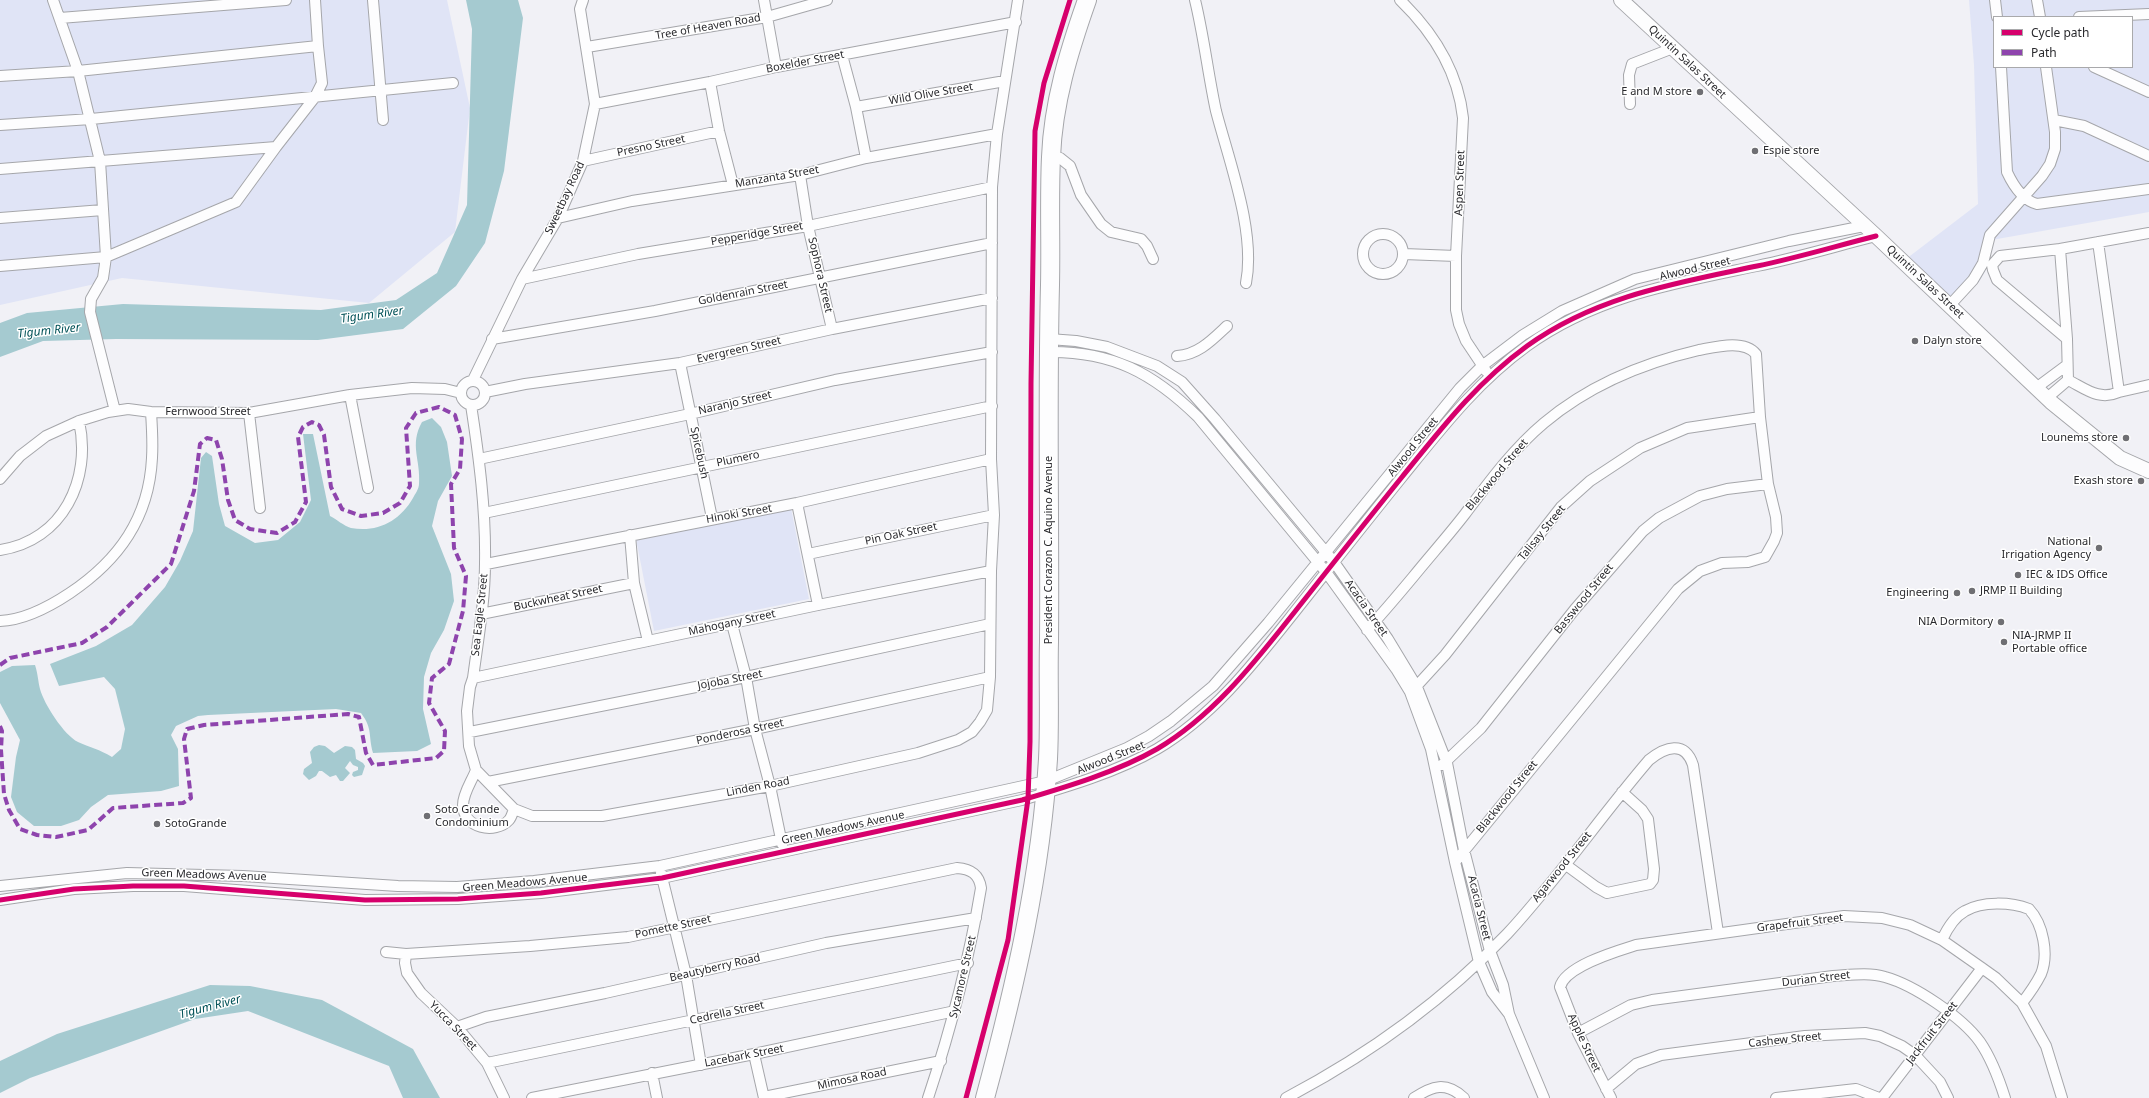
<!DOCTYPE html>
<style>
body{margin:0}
#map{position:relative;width:2149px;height:1098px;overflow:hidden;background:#f1f1f6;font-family:"Noto Sans",sans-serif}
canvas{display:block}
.legend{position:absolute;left:1993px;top:16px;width:140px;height:52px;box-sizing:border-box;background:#fff;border:1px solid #a9a9ab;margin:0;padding:5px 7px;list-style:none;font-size:12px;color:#29292d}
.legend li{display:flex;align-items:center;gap:8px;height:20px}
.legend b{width:20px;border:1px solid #a9a9ab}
</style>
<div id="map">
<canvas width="2149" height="1098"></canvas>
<ul class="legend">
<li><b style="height:5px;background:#d6006c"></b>Cycle path</li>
<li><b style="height:5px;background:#8e44ad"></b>Path</li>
</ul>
</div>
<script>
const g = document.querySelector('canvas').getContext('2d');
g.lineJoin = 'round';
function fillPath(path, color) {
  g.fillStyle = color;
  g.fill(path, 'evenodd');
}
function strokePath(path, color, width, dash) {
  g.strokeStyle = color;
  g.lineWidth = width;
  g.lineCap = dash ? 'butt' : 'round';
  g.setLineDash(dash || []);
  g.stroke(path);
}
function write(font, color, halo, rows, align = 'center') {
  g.font = font + ' "Noto Sans",sans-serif';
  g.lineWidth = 3;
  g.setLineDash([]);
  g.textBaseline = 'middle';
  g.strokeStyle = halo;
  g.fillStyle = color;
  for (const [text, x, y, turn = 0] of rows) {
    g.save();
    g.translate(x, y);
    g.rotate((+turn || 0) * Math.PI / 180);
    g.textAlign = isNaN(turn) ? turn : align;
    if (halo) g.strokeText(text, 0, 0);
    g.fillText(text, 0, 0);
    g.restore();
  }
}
fillPath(new Path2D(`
 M0 0H447L470 108 455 232 369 303 122 278 0 305Z
 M1969 0H2149V212L1986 241C1992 275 1979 282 1956 305L1906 259 1978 204 1974 65ZM1994 17H2132V67H1994Z
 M791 508 809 599 654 631 636 539Z`), '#e0e4f6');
fillPath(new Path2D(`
 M466 0H518L523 18 504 171 485 243 456 286 403 329 318 340 116 339 43 341 0 357V323L27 313 123 304 321 310 396 300 437 273 467 205 472 29Z
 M432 418 441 427 447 442 452 476 438 501 432 526 451 574 454 601 444 630 431 653 424 677 423 709 431 744 417 751 373 753C368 735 373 729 361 713L336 709 208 715 198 716 176 726 171 735 178 749 179 786 161 791 108 795 91 807 79 820 61 826H34L17 812 11 797 16 757 20 740 0 703V672L12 666 35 665C38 674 38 681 40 689 44 704 64 735 78 742 91 748 99 749 112 757L121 749 125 729 115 689 104 677 59 686 50 664 96 646 132 625 165 587 180 561 193 531 201 458 206 452 212 456 219 504 225 526 255 543 278 540 300 522 311 500 303 434H313L330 516C336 519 344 526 351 528 377 533 400 521 413 498 415 494 419 489 419 484 421 460 409 445 422 422Z
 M319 745 325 746 334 753 345 746 352 747 355 750 356 759 363 763 365 766 362 775 354 777 352 775 353 772 358 770V767L353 765 350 761 345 768 350 773 343 781H340L336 775 330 777 322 771H319L316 776 309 780 303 774 304 769 312 763 310 752 314 747Z
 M210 985 250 986 322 1000 413 1049 440 1098H403L389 1066 248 1011 195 1019 30 1078 0 1093V1061L57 1034Z`), '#a5cad0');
const street = new Path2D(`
 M53 0 78 71 100 161 106 257 103 278 91 299 90 312 115 411
 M373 0 383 120
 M764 0 776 67
 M1195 0C1204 37 1208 74 1216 111 1229 161 1256 232 1246 283
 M1400 0C1433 32 1458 71 1463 118L1456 256V310L1459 324 1466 341 1486 371
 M1995 0 1997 17
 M2037 0 2040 17
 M2079 17 2149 14
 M60 18 286 0
 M587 47 767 17 827 0
 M842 55 856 107 866 158
 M2001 67 2007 172C2013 185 2022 200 2037 204L2149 189
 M2094 67 2149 92
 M0 76 78 71 318 46 315 0
 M710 82 719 131 733 185
 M595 104 710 82 776 67 1016 22
 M1630 104 1629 75 1632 64 1673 48
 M856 107 1005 81
 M2054 120 2084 126 2149 156
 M0 125 91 119 453 83
 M1051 156 1060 158 1070 166 1081 195 1101 224 1111 232 1141 239 1147 246 1153 259
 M583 161 719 131
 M0 169 276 147 315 97 322 83 318 46
 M800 175 808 226 832 329
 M0 218 103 210
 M558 218 632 201 800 175 866 158 997 134
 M1363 254a20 20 0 1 1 40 0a20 20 0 1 1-40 0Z
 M2060 249 2000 256 1992 265 1993 270 1997 280 2067 339 2068 380C2086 389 2099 401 2119 392L2098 242
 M1404 254 1456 256
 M0 266 106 257 236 202 276 147
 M522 279 638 254 808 226 992 187
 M1950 305 1973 280 1983 263 1990 235 2042 176 2050 164 2055 149V132L2046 67
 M492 339 655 311 992 243
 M1049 339 1076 341 1107 347 1157 366 1182 382 1215 419 1334 562 1388 639 1417 687 1447 763 1464 850 1490 951 1503 985 1509 1014 1544 1098
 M2067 339 2060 249 2149 233
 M1048 352C1112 351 1153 373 1198 417L1326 572 1396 669 1410 692 1431 749 1455 862 1479 962 1492 992 1509 1014
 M1177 356C1198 355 1212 340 1227 326
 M680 363 712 518
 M473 380 522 279 558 218 583 161 595 104 580 9 583 0
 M461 393a12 12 0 1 1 24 0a12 12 0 1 1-24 0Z
 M2036 388 2067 365
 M485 392 525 384 680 363 832 329 992 298
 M2119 392 2149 385
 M350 395 368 488
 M2047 398 2068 380
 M471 405C479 457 486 510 485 563 485 601 478 640 473 678L470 687 467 711 469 746 476 770 514 809 532 816H602L770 786 918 753 958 740 972 732 980 722 987 710 990 677 991 571 994 515 991 459 992 187 997 134 1018 0
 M249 413 260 508
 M479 459 690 414 835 380 992 352
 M0 479 20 456 46 436 79 421 108 412 128 409 151 412 249 413 350 395 412 388 445 389 461 393
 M797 503 818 605
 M484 513 992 406
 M630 535 634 583 648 641
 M0 550C63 541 92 479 79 421
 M808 554 994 515
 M486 564 797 503 991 459
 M481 614 634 583
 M0 621C25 620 49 607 70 593 119 560 149 518 152 458 153 442 152 427 151 412
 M732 624 746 677 755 729 770 786 782 844
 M1367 630C1383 613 1398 595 1413 577 1430 556 1448 536 1465 514 1489 482 1513 449 1544 423 1588 386 1643 363 1699 350 1715 347 1744 339 1756 354L1760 417 1768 484 1776 517 1777 533 1774 541 1765 557 1748 562 1722 563 1700 571 1678 589 1455 862
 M473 678 818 605 991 571
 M1413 690 1445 655 1561 507 1590 481 1640 448 1687 428 1760 417
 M470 732 746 677 990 624
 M1442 765 1481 728 1575 609 1643 531 1659 518 1700 496 1727 489 1768 484
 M476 770C472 781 463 793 463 805 463 828 495 835 509 820 511 818 513 812 514 809
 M488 782 755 729 990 677
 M1566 865 1596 887 1607 893 1650 884 1653 880 1654 869 1648 819 1642 810 1622 792
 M661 873 686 975 701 1065
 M0 886 127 873 243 876 398 886 457 887 534 881 660 866 1046 781 1127 748 1149 736 1171 721 1213 686 1268 623 1460 388 1482 366 1523 335 1562 311 1635 279 1789 241 1864 226
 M0 900 74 889 133 886H184L365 900 458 899 541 893 662 878 1022 800C1066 787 1117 772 1157 749 1211 717 1251 667 1289 619 1327 571 1364 524 1402 477 1441 429 1476 383 1527 346 1596 296 1676 283 1757 266 1797 258 1836 246 1876 236
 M1942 940C1947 929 1954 917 1965 911 1982 901 2011 902 2029 909 2043 924 2049 954 2041 974 2036 984 2029 994 2022 1003
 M386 952 406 954 530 946 628 937 957 868C971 869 979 874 981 888 969 960 951 1029 928 1098
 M406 954 405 963 407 973 421 993 457 1027 487 1063 504 1098
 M457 1027 486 1017 605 993 826 943 976 918
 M1578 1033 1631 1005 1652 1000 1833 976C1850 975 1869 972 1885 977 1914 985 1962 1017 1980 1042 1991 1058 1999 1079 2005 1098
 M754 1054 764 1098
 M487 1063 968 963
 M652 1073 657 1098
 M1606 1089 1636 1064 1661 1055 1805 1036 1865 1033 1880 1036 1902 1046 1915 1055 1940 1082 1948 1098
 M764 1097 941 1061
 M532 1098 754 1054 955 1011
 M1286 1098C1368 1055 1443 1001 1507 934 1558 879 1600 817 1649 760 1665 747 1685 740 1693 765L1718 933
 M1414 1098C1432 1086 1446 1081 1464 1098
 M1611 1098 1578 1033 1560 987C1565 966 1617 951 1636 945L1844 916 1882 918 1910 925 1942 940 1982 968 1996 978 2022 1003 2046 1046 2062 1098
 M1776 1098 1856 1089 1879 1098
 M1882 1098 1982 968`);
const secondary = new Path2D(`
 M1621 0 1876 236 2051 402 2120 458 2149 471`);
const highway = new Path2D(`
 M985 1098C1015 987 1041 874 1048 759 1050 720 1048 681 1049 642 1050 523 1047 404 1050 285 1051 242 1049 199 1051 157 1053 103 1069 51 1087 0`);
strokePath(street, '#a5a6aa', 12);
strokePath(secondary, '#a5a6aa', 16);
strokePath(highway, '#a5a6aa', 20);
strokePath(street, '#fdfdfe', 10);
strokePath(secondary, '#fdfdfe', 14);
strokePath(highway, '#fdfdfe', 18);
strokePath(new Path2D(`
 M0 665 10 658 82 643 107 627 171 564 194 491 200 444 207 438 216 440 222 459 228 500 235 520 250 529 277 533 295 522 306 502 298 437 303 427 312 422 319 425 324 435 331 487 342 509 361 516 383 513 400 503 410 486 406 428 416 413 439 407 455 415 462 439 460 469 451 484 454 548 466 576 463 611 449 664 432 678 429 703 445 731 444 751 436 758 373 765 366 753 359 717 348 714 204 725 187 729 184 739 191 798 183 803 113 808 88 830 56 837 37 835 20 829 9 810 4 794 1 750 2 731 0 726`), '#8e44ad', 4, [8, 4]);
strokePath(new Path2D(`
 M0 900 74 889 133 886H184L365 900 458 899 541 893 662 878 1022 800C1066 787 1117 772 1157 749 1211 717 1251 667 1289 619 1327 571 1364 524 1402 477 1441 429 1476 383 1527 346 1596 296 1676 283 1757 266 1797 258 1836 246 1876 236
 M966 1098 1008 940 1028 799 1030 742 1031 383 1035 131 1044 83 1070 0`), '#d6006c', 5);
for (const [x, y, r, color] of [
 [1700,92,4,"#6f6f73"],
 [1755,151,4,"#6f6f73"],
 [1915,341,4,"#6f6f73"],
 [2126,438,4,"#6f6f73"],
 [2141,481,4,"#6f6f73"],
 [2099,548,4,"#6f6f73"],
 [2018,575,4,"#6f6f73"],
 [1972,591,4,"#6f6f73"],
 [1957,593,4,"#6f6f73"],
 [2001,622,4,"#6f6f73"],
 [2004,642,4,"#6f6f73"],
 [427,816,4,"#6f6f73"],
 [157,824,4,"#6f6f73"]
]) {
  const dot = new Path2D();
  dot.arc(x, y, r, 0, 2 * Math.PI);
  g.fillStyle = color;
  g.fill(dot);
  strokePath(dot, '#fff', 1.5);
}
write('11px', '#29292d', '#fff', [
 ["Tree of Heaven Road",708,27,-10],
 ["Boxelder Street",805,62,-11],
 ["Quintin Salas Street",1687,62,43],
 ["Wild Olive Street",931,94,-10],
 ["Presno Street",651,146,-12],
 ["Manzanta Street",777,177,-10],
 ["Aspen Street",1460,183,-88],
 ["Sweetbay Road",565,198,-65],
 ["Pepperidge Street",757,234,-10],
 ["Alwood Street",1695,269,-13],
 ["Sophora Street",820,275,77],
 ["Quintin Salas Street",1925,282,43],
 ["Goldenrain Street",743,293,-11],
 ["Evergreen Street",739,350,-13],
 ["Naranjo Street",735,403,-13],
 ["Fernwood Street",208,412],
 ["Alwood Street",1413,447,-51],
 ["Spicebush",699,453,78],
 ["Plumero",738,459,-12],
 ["Blackwood Street",1497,475,-50],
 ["Hinoki Street",739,514,-10],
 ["Talisay Street",1542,533,-51],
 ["Pin Oak Street",901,534,-12],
 ["President Corazon C. Aquino Avenue",1049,550,-90],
 ["Buckwheat Street",558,598,-12],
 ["Basswood Street",1584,599,-51],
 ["Acacia Street",1366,608,55],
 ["Sea Eagle Street",480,615,-84],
 ["Mahogany Street",732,623,-12],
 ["Jojoba Street",730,680,-11],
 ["Ponderosa Street",740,732,-12],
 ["Alwood Street",1111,758,-22],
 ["Linden Road",758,787,-11],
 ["Blackwood Street",1507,797,-51],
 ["Green Meadows Avenue",843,828,-12],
 ["Agarwood Street",1562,867,-51],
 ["Green Meadows Avenue",204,875,2],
 ["Green Meadows Avenue",525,883,-5],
 ["Acacia Street",1479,908,76],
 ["Grapefruit Street",1800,923,-7],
 ["Pomette Street",673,927,-12],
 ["Beautyberry Road",715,968,-13],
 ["Sycamore Street",963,977,-77],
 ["Durian Street",1816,979,-7],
 ["Cedrella Street",727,1013,-12],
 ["Yucca Street",453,1026,46],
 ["Jackfruit Street",1932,1033,-52],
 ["Cashew Street",1785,1040,-6],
 ["Apple Street",1584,1043,65],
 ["Lacebark Street",744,1056,-11],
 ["Mimosa Road",852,1079,-12]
]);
write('11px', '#29292d', '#fff', [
 ["E and M store",1692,92,"right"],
 ["Espie store",1763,151],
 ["Dalyn store",1923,341],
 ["Lounems store",2118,438,"right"],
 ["Exash store",2133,481,"right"],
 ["National",2091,542,"right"],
 ["Irrigation Agency",2091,555,"right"],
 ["IEC & IDS Office",2026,575],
 ["JRMP II Building",1980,591],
 ["Engineering",1949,593,"right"],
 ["NIA Dormitory",1993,622,"right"],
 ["NIA-JRMP II",2012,636],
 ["Portable office",2012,649],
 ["Soto Grande",435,810],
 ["Condominium",435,823],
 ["SotoGrande",165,824]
], 'left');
write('italic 12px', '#005157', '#fff', [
 ["Tigum River",372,315,-8],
 ["Tigum River",49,331,-6],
 ["Tigum River",210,1007,-15]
]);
</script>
